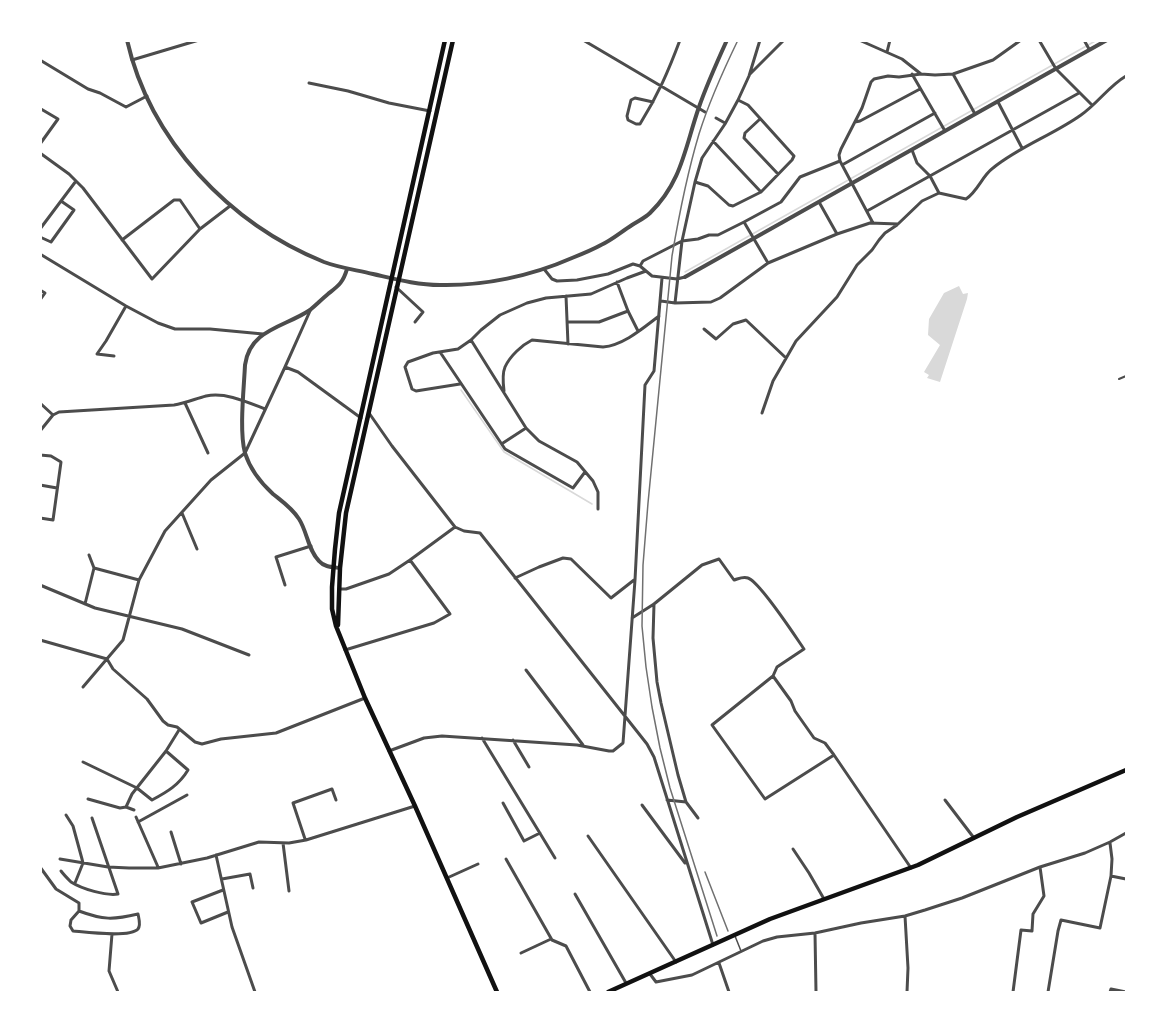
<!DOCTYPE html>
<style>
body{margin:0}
#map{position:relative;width:1167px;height:1033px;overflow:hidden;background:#fff;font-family:"PT Sans",sans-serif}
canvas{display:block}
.frame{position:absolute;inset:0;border:42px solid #fff;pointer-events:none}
</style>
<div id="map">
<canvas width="1167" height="1033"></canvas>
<div class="frame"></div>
</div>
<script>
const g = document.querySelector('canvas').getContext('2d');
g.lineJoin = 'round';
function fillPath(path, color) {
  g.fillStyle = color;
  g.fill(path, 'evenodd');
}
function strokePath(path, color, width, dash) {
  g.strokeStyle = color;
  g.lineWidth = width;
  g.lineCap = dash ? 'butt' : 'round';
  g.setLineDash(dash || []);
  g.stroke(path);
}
fillPath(new Path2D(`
 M959 286 963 294 968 293 967 299 940 382 927 378 929 375 924 372 940 345 928 335 929 319 944 293Z`), '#d9d9d9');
strokePath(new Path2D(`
 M685 272 1097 40
 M461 390 504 452 592 504`), '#d9d9d9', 1.5);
strokePath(new Path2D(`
 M735 936 741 951`), '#4c4c4c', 1.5);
strokePath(new Path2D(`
 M1119 379 1126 376`), '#4c4c4c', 2);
strokePath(new Path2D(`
 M583 40 705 112
 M859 40 902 59 921 74
 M1039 40 1056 69 1092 105
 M1084 40 1089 49
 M887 52 890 40
 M40 60 88 89 100 93 126 107 147 96
 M132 60 199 40
 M750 74 784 40
 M912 74 945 131
 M953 74 975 114
 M309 83 348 91 389 103 430 111
 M653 102 635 98 631 100 627 116 628 120 636 124H640C658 95 668 72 680 40
 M998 102 1022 148
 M40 110 41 109 58 119 40 144
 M716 118 725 123
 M760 119 745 133 744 138 778 174
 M855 122 860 121 920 89
 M713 141 761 192
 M912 150 917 163 930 176 939 193
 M40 153 69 174 83 188 152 279 200 229 230 206
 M840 161 839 155 841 149 862 108 871 82 874 79 888 76 899 77 921 74 935 75 953 74 993 60 1021 40
 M842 165 935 113
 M695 182 708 186 729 205 733 206 761 192 792 160 794 156 748 105 738 100
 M819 202 837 234
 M867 211 1079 93
 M744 222 768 263
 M40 229 76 181
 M40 237 51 242 74 210 61 201
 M122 240 174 200H180L200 229
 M40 254 126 306 158 323 175 329H210L263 334
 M640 266 643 261 682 241 698 239 709 235H718L744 222 781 202 800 177 840 161 873 223
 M544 269 552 279 557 281 577 280 608 274 633 264 640 266 652 276 677 279 685 277
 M617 282 628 311 638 331
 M396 287 423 312 415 322
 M40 290 45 293 40 300
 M566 296 568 344
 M661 301 675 303 711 302 720 298 768 263 837 234 870 223 898 224 922 201 939 193 966 199C978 191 982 176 993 168 1020 146 1053 135 1081 115 1098 103 1109 86 1126 76
 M675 303 682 241 695 182 702 158 725 124 738 100 749 76 760 40
 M567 322H599L628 311
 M704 329 716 339 733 324 746 320 786 358
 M471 340 526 428 539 441 577 462 593 481 598 492V509
 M440 352 505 449 573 488 585 472
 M114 356 97 354 106 341 126 306
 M285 367 298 372 361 418
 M460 384 416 391 412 389 405 367 408 362 433 353 458 349 471 340 481 330 500 315 527 303 546 298 591 294 627 278 646 271
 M504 391C503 383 502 374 505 367 510 356 522 345 532 340L603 347C624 345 643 328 659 316
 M40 403 53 415
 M185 403 208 453
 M369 413 392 446 455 527 464 531 480 533 647 744 654 757 713 945
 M762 413 773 381 796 341 837 297 857 265 872 250 879 240 885 233 897 225
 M40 431 53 415 59 412 174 405C185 403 195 399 206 396 226 392 247 402 265 409
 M503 443 526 428
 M40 455 51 456 61 462 53 520 40 518
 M40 485 57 488
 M182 513 197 549
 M94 568 139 580
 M515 578 539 567 563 558 571 559 611 598 634 580
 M40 585 95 608 182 629 249 655
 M285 585 276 557 311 546
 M340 589H346L389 574 410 560 455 527
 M85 604 94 568 89 555
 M654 604 653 638 657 682 661 703 678 775 686 802 698 818
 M632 618 654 604 702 565 719 559 734 580C738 579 743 576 748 578 760 582 795 636 804 649L777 667 773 676 712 725 765 799 834 755
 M40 640 107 659 113 669 147 699 163 721 168 725 177 727 195 742 202 744 221 739 276 733 365 698
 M345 650 434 623 450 614 410 560
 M526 670 583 745
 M773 676 791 701 795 711 814 738 825 743 834 755 911 868
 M83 687 123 640 139 580 165 531 211 480 245 453 285 367 310 311
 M482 738 555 858
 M513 740 529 767
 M389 751 424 738 442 736 577 745 609 751H613L623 743 635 580 645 385 654 371 662 278
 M83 762 137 788 152 800C167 792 179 785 188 770L166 751
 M88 799 120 808 126 807 132 794 166 751 179 730
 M667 800 686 802
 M945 800 974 838
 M503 803 524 841 540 833
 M642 805 685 863
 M126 807 134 810
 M66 815 73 826 82 859 83 863 75 883
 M136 817 158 867
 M138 822 187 795
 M171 832 181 864
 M588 836 676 962
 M305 839 293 803 332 789 336 800
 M283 843 289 891
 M1110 843 1112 859 1111 876 1126 879
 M793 849 809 873 824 899
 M216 855 232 927 255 992
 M60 859 108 867 129 868H158L207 858 259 842 289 843 306 840 415 806
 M506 859 552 940 566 946 590 992
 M40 867 56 889 79 903V911
 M61 871C64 875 68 879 71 882 82 889 106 896 118 894L92 818
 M447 878 478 864
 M222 879 250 874 253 888
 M223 890 192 902 201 923 228 912
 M575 894 626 983
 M79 911C103 920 113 920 138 914 139 919 141 925 138 929 130 938 85 932 73 931L70 926 71 920Z
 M905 916 908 968 907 992
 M815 933 816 992
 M112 934 109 971 118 992
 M521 953 551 939
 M719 963 729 992
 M650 974 656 982 692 975 763 941 777 937 815 933 861 923 905 916 925 910 962 898 1040 867 1085 853 1110 842 1126 833
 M1013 992 1021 930 1032 931 1033 914 1044 896 1040 867
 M1048 992 1058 931 1061 920 1100 928 1111 876
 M1110 992 1111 989 1126 992`), '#4c4c4c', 3);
strokePath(new Path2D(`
 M127 40C150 141 230 224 324 262 340 268 357 270 373 274 395 279 417 285 440 285 484 286 531 276 572 258 582 254 592 250 601 245 612 240 621 232 632 225 638 221 645 218 650 213 682 182 685 147 699 107 707 84 717 62 727 40
 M685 277 1107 40
 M340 568C332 567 324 567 319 561 308 550 307 531 299 519 292 508 283 502 273 494 261 483 250 469 245 453 239 431 244 388 245 365 250 329 285 327 310 310 316 305 322 299 328 294 338 286 343 283 347 269`), '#4c4c4c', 4);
strokePath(new Path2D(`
 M445 40 339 513 335 549 332 587V609L336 626 365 698 415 806 497 992
 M338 625 340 568 346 513 453 40
 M608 992 770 919 918 865 1017 817 1126 770`), '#111', 4.5);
strokePath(new Path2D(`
 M705 872 728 931
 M717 936 670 788 660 748 652 707 646 667 642 626 643 565 648 503 672 256C679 215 687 174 699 134 709 102 723 71 738 40`), '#707070', 1.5);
</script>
